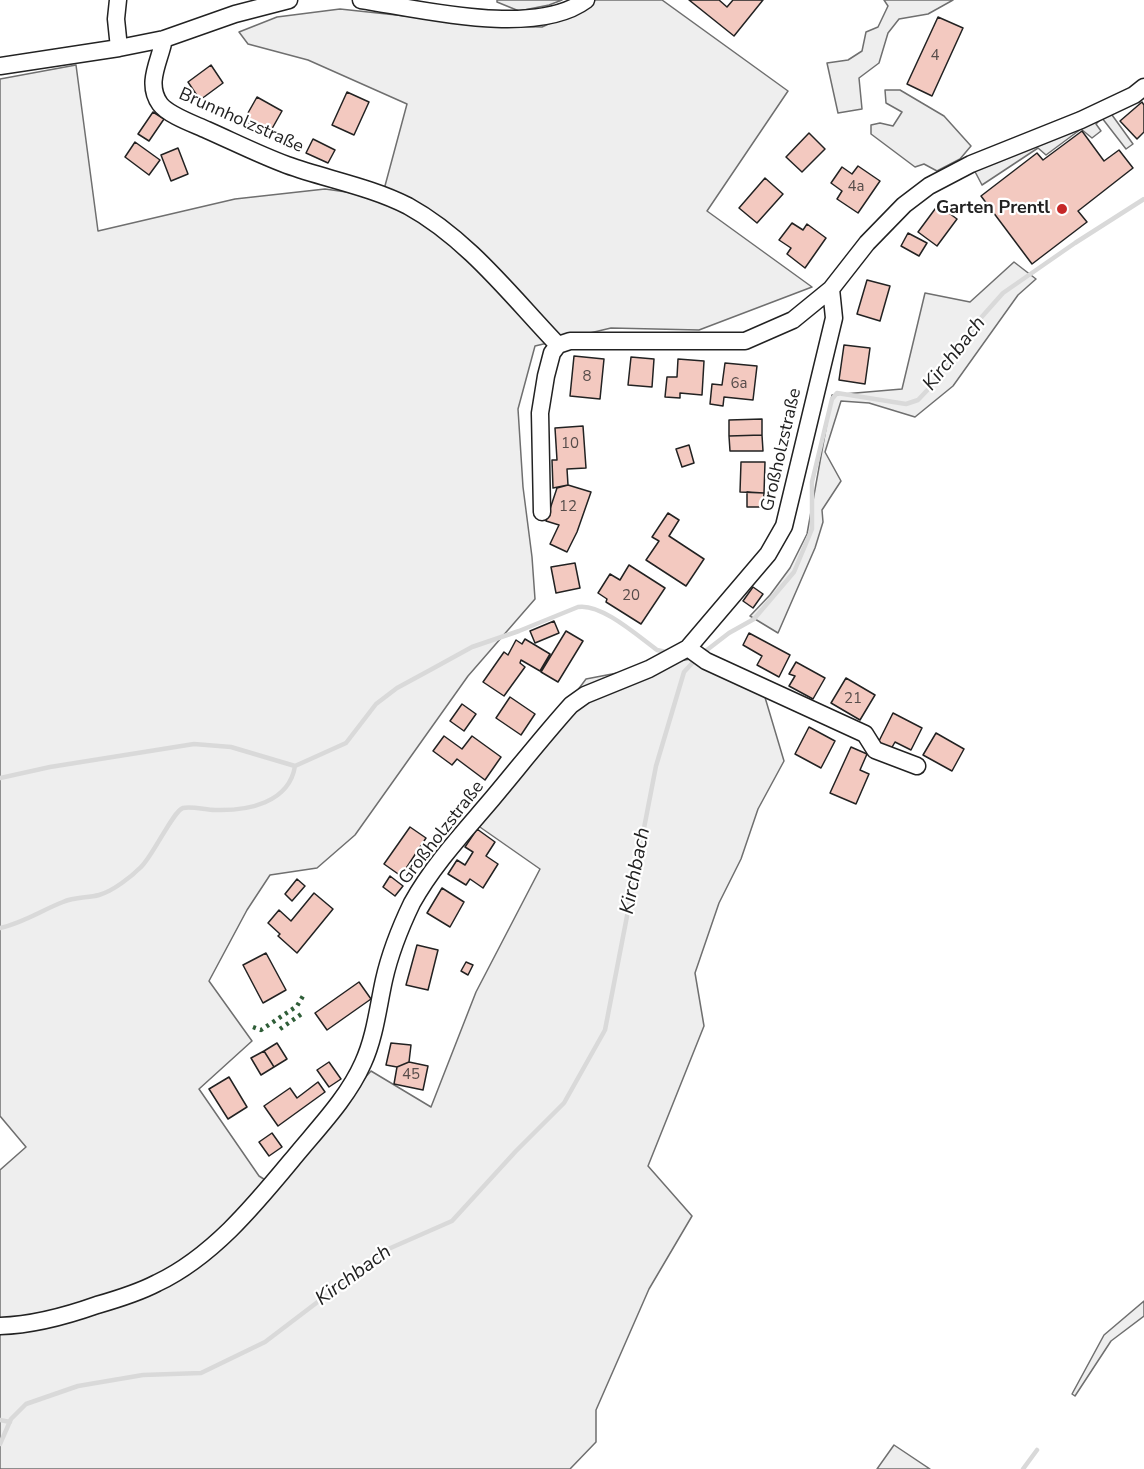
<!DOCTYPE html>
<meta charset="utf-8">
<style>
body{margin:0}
canvas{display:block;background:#fff}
</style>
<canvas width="1144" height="1469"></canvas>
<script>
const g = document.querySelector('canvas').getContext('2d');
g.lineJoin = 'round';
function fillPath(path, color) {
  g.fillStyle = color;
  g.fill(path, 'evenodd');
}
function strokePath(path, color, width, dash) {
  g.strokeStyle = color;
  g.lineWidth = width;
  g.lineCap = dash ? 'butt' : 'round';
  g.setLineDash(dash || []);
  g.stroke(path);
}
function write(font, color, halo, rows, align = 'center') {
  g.font = font + ' "Nunito Sans",sans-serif';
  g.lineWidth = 4.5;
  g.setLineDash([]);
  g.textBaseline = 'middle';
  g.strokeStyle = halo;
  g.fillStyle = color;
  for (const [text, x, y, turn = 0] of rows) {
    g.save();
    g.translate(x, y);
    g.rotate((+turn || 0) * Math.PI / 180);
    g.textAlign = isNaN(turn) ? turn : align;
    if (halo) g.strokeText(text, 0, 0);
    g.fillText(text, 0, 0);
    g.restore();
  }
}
const green = new Path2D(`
 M497 0H562L549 5 519 11 497 2Z
 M594 0H662L788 91 707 211 812 287 699 330 611 328 535 346 518 409 523 487 532 557 535 599 468 676 355 835 317 868 270 875 247 910 209 981 252 1041 199 1089 259 1176 270 1183 371 1071 431 1107 476 992 540 869 477 825 586 679 690 659 764 694 784 761 758 809 741 859 719 903 695 973 704 1026 648 1166 692 1216 649 1289 596 1410V1442L570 1469H0V1170L26 1147 0 1116V79L76 65 98 231 235 199 325 189 382 197 407 104 308 60 248 44 239 32 277 17 340 9 499 26 542 27 581 9Z
 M884 0H953L928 14 899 19 888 33 879 63 859 78 862 109 838 113 827 63 848 60 862 51 866 32 878 27 888 6Z
 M885 90H900L944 116 971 146 960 159 937 171 924 164 915 167 871 134V125L880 123 893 126 902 112 886 103Z
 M1014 262 1036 279 1018 295 953 386 915 417 869 403 841 401 825 452 841 481 822 510 823 522 815 548 778 633 750 616 770 595 790 568 807 534 832 395 902 389 925 293 970 302Z
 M1144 1301V1316L1111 1341 1075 1396 1072 1394 1104 1335Z
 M894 1445 930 1469H877Z`);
fillPath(green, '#eee');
strokePath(green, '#6f6f6f', 1.5);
const parking = new Path2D(`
 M1107 108 1133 144 1126 149 1102 118 1096 124 1101 131 1092 138 1081 129 1046 155 1038 148 982 185 971 164Z`);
fillPath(parking, '#ededed');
strokePath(parking, '#6f6f6f', 1.5);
strokePath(new Path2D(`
 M703 653 729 633 754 619 794 572 812 529V482L832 399 837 393 906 404 918 400 935 382 979 320 1003 293 1075 243 1144 199
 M0 778 50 767 194 744 231 747 295 766 346 743 376 704 397 688 432 669 472 647 519 631 578 607C601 603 638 636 657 650L666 652
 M0 928C23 923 42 910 63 902 74 897 88 898 99 895 113 891 131 877 141 867 153 856 173 811 183 808 192 806 206 810 215 810 248 811 289 803 295 766
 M0 1420 10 1422
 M0 1444 11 1419 26 1404 78 1386 143 1375 201 1373 265 1342 386 1250 452 1221 516 1151 564 1103 605 1030 656 766 684 672 697 658
 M1023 1469 1037 1450`), '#d9d9d9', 4.5);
const building = new Path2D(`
 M689 0H719L727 7 733 0H763L734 36Z
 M938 17 963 28 932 96 907 84Z
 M211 65 223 83 200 100 188 82Z
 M347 92 369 102 354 135 332 125Z
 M257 97 282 111 269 134 244 120Z
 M1142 102 1144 105V132L1137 139 1120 121Z
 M153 112 164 119 149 141 138 134Z
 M1082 131 1104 161 1119 150 1133 168 1078 211 1087 222 1032 264 981 196 1037 153 1043 160Z
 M809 133 825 149 802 172 786 157Z
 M313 139 335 150 328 163 306 153Z
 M135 142 160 160 149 175 125 157Z
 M178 148 188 174 171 181 161 155Z
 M858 166 880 181 858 213 837 199 842 191 831 183 842 167 852 174Z
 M765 178 783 194 757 223 739 208Z
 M938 205 957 219 937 246 918 232Z
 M792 223 803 230 807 224 826 238 805 268 787 254 791 248 779 240Z
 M908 233 927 243 919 256 901 246Z
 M867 280 890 286 880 321 857 314Z
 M844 345 870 348 865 384 839 380Z
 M574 356 604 359 600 399 570 396Z
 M631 357 654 359 652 387 628 385Z
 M678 359 704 361 702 395 680 393V398L665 397 667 377H677Z
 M725 363 757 366 753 400 724 397 723 406 710 404 712 384 722 385Z
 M762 419V435L729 436V420Z
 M583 426 586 468 567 469 568 485 553 488 552 460H557L555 428Z
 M762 435 763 451H730L729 436Z
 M689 445 694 463 682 467 676 449Z
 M741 462H765L764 493 740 492Z
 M568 485 591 492 577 532 567 552 550 544 559 525 546 521 557 488Z
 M747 492 764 493 763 507H747Z
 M668 513 679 520 669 536 704 559 686 586 646 560 659 541 652 537Z
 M575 563 580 588 556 593 551 567Z
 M629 565 665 588 641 624 606 602 607 599 598 593 610 574 620 580Z
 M753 587 763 594 753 608 743 601Z
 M554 621 559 633 535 643 530 631Z
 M566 631 583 641 558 682 541 672Z
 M749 633 790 655 779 677 757 665 762 656 743 645Z
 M525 639 550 654 540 671 521 660 520 663 525 667 504 696 483 682 504 652 508 655 516 640 522 644Z
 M796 662 825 678 813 699 789 686 795 676 789 674Z
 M846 678 875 695 860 720 831 703Z
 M510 697 535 714 521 735 496 718Z
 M462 704 476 714 464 731 450 721Z
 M893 713 922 728 911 750 895 742 891 749 878 743Z
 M809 727 835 741 821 768 795 754Z
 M936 733 964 749 952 771 923 755Z
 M444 736 462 749 472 736 501 757 485 780 457 759 452 765 433 751Z
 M851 747 867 754 860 770 869 774 856 804 830 793Z
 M410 827 426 838 401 876 384 864Z
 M477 829 495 842 486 856 498 864 483 888 470 879 466 885 448 874 457 860 465 865 473 852 465 847Z
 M390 876 403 886 395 896 383 887Z
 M297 879 305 886 292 901 285 894Z
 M442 888 464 902 450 927 427 913Z
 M314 893 333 909 297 953 278 936 280 934 268 923 279 910 291 921Z
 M417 945 438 950 428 990 406 985Z
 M266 953 286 990 263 1003 243 965Z
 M466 962 473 965 468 975 461 971Z
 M359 982 371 999 327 1030 315 1013Z
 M277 1043 287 1059 274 1067 264 1051Z
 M391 1043 411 1045 409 1062 397 1067 386 1065Z
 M264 1051 274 1067 261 1075 251 1058Z
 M329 1062 341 1079 329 1087 317 1070Z
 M409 1062 428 1066 423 1090 394 1084 397 1067Z
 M229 1077 247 1107 228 1119 209 1089Z
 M318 1082 325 1092 278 1126 264 1106 290 1088 297 1098Z
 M272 1133 282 1147 269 1156 259 1142Z`);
fillPath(building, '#f3c9c0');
strokePath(building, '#222', 1.5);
const minor = new Path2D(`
 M118 0 116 19 119 48
 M361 0C420 9 535 38 586 0
 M164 39C160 61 145 83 160 104 168 115 194 124 207 130 234 142 260 155 287 165 326 179 371 187 408 206 468 239 512 297 558 345
 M0 66 119 48 164 39 235 14 289 0
 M542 512 540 413 546 376 552 353 558 345 570 341H745L793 320 831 289 867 243 904 205 929 186 971 164 1081 120 1134 95 1144 87
 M688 648 706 661 865 734 875 750 917 766
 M0 1326C33 1325 66 1316 97 1305 118 1299 138 1293 157 1283 214 1256 257 1202 296 1155 320 1126 348 1097 363 1063 375 1037 378 1007 384 980 390 953 400 928 412 903 433 865 464 832 492 799 518 768 544 735 571 705L585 695 649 669 688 648 768 554 784 526 834 318 831 289`);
strokePath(minor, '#222', 19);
strokePath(minor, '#fff', 16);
strokePath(new Path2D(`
 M253 1027 261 1030 297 1006 303 996
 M280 1029 303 1013`), '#2f5e38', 4.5, [3, 4.5]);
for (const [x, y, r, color] of [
 [1062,209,6,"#c62828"]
]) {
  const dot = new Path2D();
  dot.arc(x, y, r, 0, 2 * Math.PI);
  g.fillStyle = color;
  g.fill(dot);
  strokePath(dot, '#fff', 2);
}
write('15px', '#564c4a', null, [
 ["4",935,56],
 ["4a",856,187],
 ["8",587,377],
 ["6a",739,384],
 ["10",570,444],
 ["12",568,507],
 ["20",631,596],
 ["21",853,699],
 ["45",411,1075]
]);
write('18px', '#222', '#fff', [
 ["Brunnholzstraße",241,121,24],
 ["Großholzstraße",782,450,-77],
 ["Großholzstraße",442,833,-52]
]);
write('bold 18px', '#222', '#fff', [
 ["Garten Prentl",1050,209]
], 'right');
write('italic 20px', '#222', '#fff', [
 ["Kirchbach",955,354,-52],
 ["Kirchbach",636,871,-79],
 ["Kirchbach",354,1276,-36]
]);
</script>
